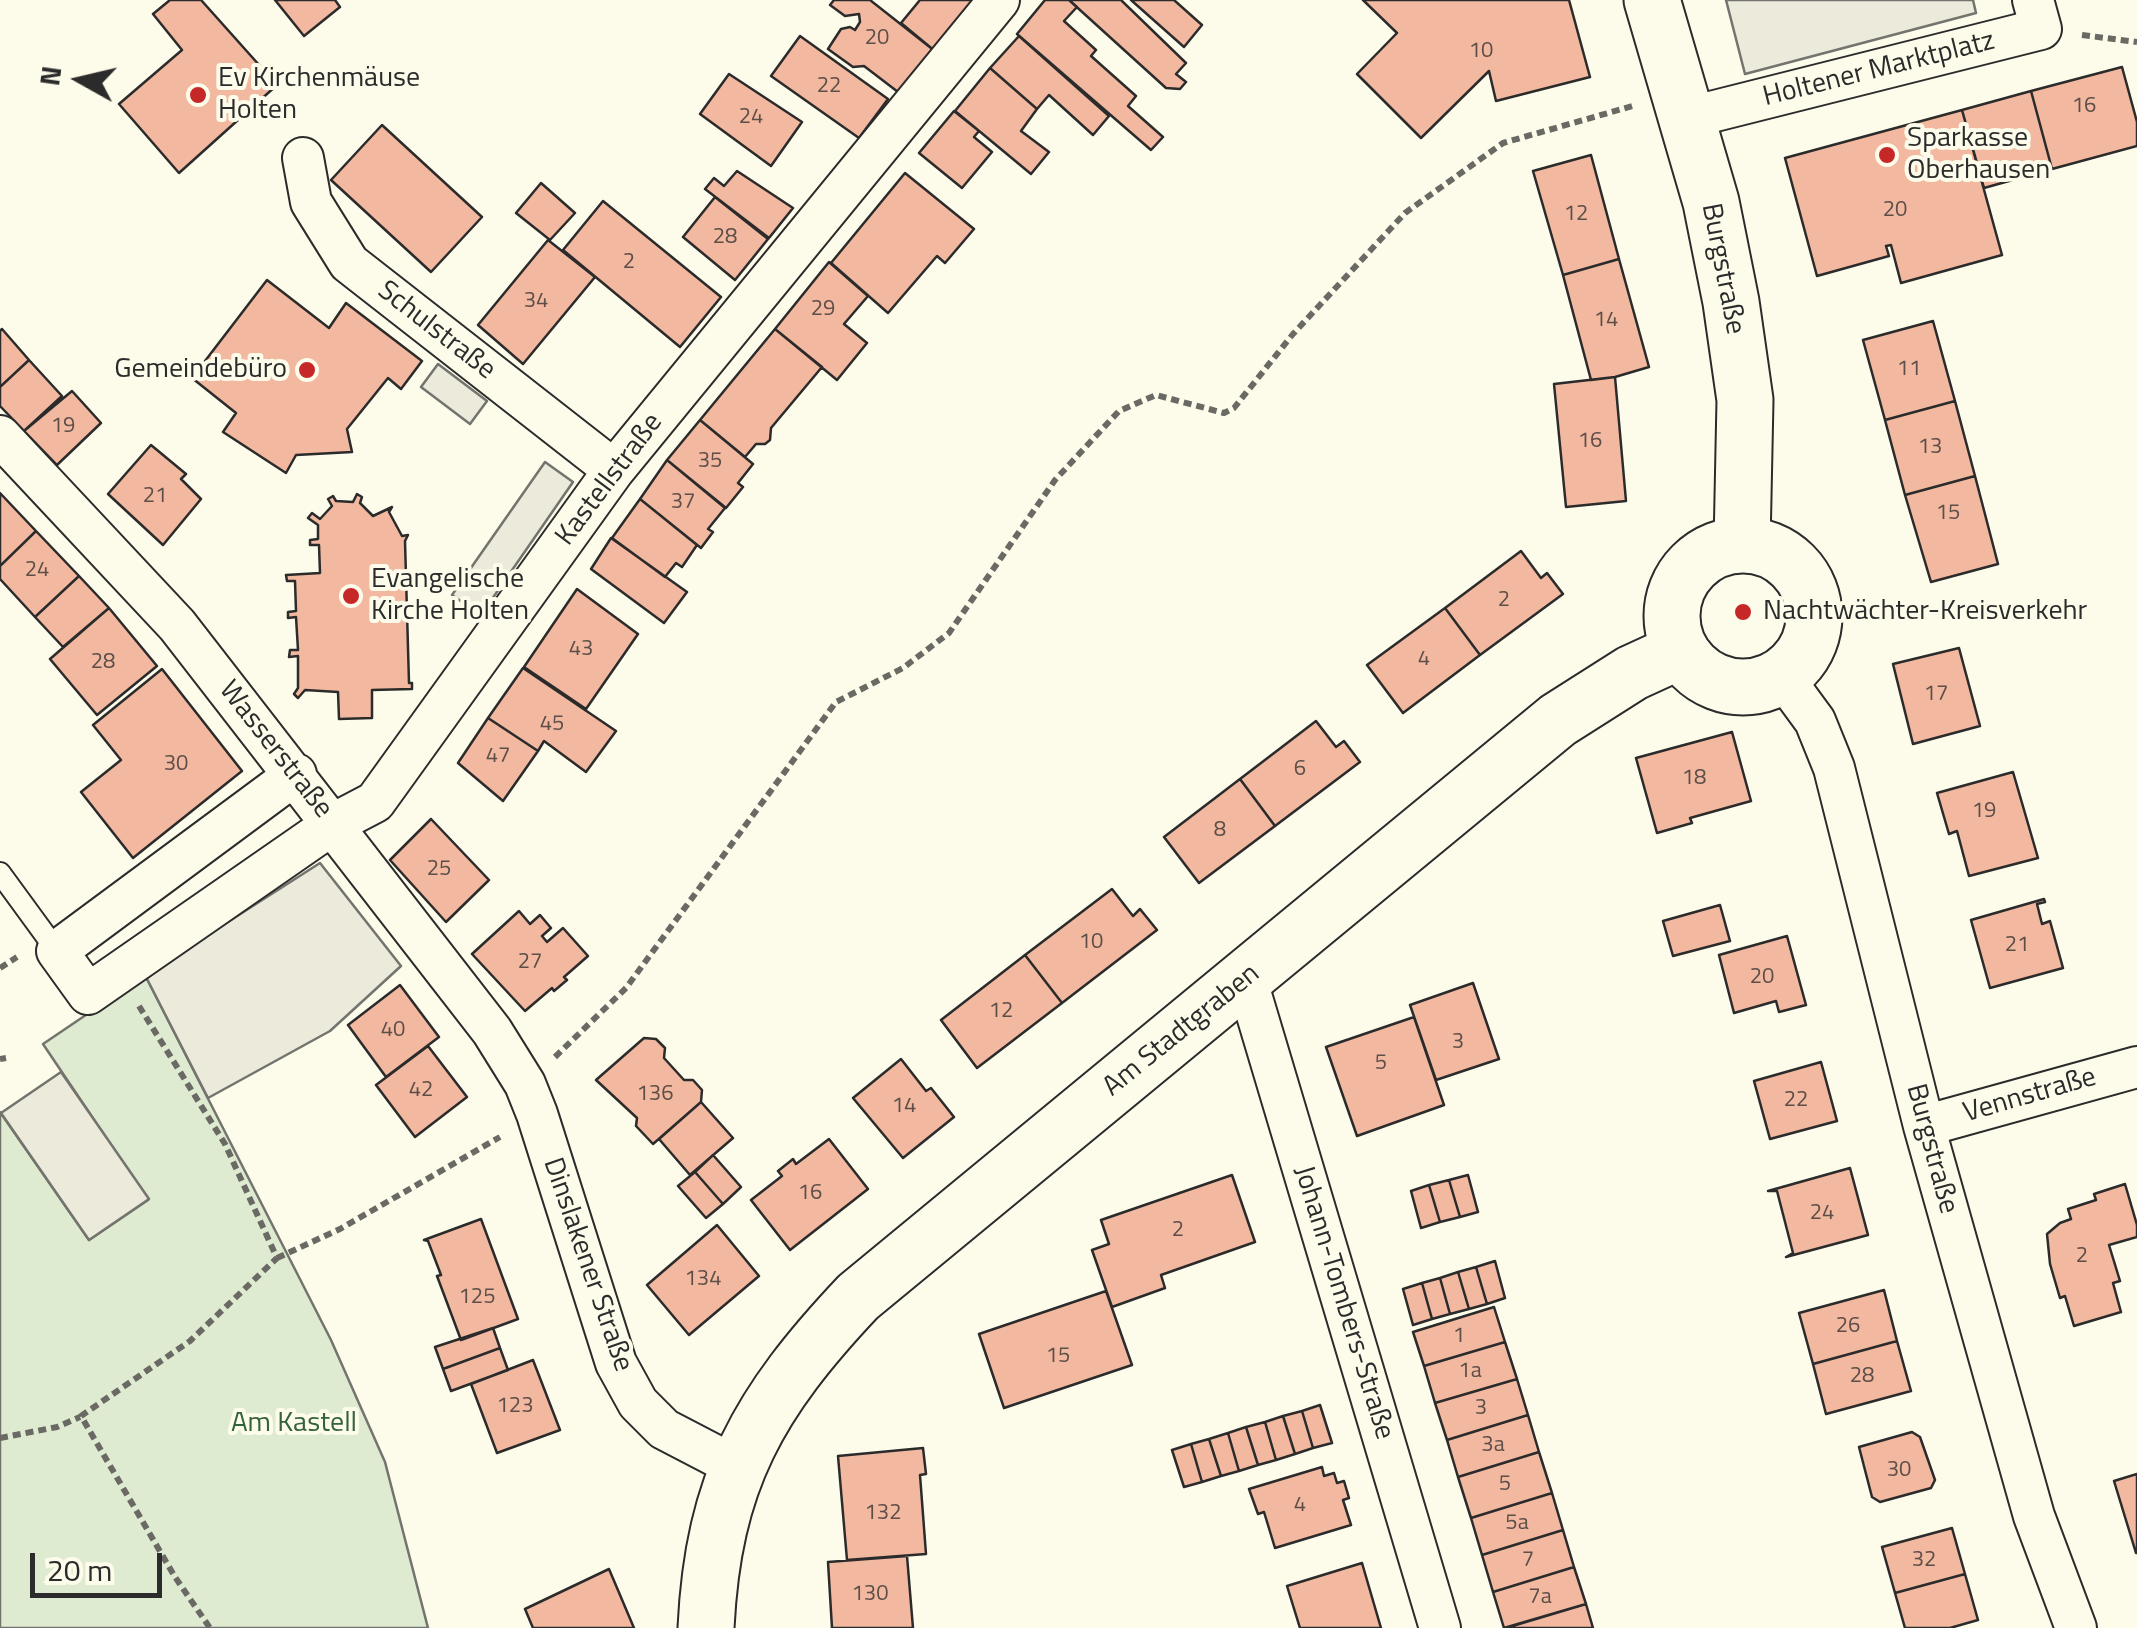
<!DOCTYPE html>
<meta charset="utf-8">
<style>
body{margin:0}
#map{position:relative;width:2137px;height:1628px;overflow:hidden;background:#fdfbea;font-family:"Titillium Web",sans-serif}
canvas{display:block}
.north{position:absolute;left:30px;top:30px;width:100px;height:100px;-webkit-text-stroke:8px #fdfbea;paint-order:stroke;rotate:278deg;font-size:28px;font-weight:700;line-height:40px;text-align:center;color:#2b2b2b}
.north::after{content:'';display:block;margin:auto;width:35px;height:45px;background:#2b2b2b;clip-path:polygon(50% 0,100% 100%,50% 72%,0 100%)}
.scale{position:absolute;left:30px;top:1553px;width:132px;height:45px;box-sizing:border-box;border:5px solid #2b2b2b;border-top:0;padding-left:12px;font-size:30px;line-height:35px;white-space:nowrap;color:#2b2b2b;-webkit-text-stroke:8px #fdfbea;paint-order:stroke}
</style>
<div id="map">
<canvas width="2137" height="1628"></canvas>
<div class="north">N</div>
<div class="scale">20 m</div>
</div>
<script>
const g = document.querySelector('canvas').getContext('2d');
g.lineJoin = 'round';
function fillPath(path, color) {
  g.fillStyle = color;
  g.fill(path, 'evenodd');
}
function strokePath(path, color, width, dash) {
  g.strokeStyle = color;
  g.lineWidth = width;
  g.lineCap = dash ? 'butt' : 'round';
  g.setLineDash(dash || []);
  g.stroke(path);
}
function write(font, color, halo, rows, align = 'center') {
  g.font = font + ' "Titillium Web",sans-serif';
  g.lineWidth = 8;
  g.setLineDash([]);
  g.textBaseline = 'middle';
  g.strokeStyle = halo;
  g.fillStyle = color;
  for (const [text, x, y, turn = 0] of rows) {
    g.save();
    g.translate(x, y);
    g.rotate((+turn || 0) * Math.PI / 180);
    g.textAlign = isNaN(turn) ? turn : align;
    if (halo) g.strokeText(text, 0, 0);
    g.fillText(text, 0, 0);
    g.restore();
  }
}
const green = new Path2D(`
 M145 975 331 1340 385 1462 428 1628H0V1112L89 1240 148 1200 43 1044Z`);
fillPath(green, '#deebd1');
strokePath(green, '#74746e', 2.5);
const parking = new Path2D(`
 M1726 0H1973L1976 13 1745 74Z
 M438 364 487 401 470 424 421 387Z
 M545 462 573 482 481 615 452 595Z
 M320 863 401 966 330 1031 208 1098 145 975Z
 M61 1072 149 1199 89 1240 1 1113Z`);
fillPath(parking, '#eceadb');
strokePath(parking, '#74746e', 2.5);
const building = new Path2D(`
 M170 0H201L277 85 179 173 119 104 182 50 153 14Z
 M275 0H335L340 7 304 36Z
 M834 0H870L936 52 898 92 864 66 853 67 828 49 841 29 850 27 855 30 860 22 859 14 845 16 830 5Z
 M920 0H976L936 52 901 23Z
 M1045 0H1069L1077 7 1064 21 1096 50 1091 56 1136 96 1128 106 1163 137 1151 150 1017 34Z
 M1069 0H1121L1186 63 1176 74 1186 82 1180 89 1166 88Z
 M1131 0H1174L1202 25 1184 47Z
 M1363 0H1569L1590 77 1496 101 1489 71 1421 138 1357 74 1397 33Z
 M800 36 888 99 859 138 771 76Z
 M1019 36 1109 116 1093 135 1049 95 1037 109 990 68Z
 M2122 67 2137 122V146L2052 169 2031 91Z
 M990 68 1037 109 1021 131 1049 152 1031 174 955 111Z
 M729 74 802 122 771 166 700 114Z
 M2031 91 2052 169 1984 188 1962 110Z
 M1962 110 2002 255 1901 283 1891 245 1886 246 1889 256 1817 276 1785 158Z
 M954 111 979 131 974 137 992 152 962 188 919 153Z
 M382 125 482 217 431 272 331 180Z
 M1591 155 1619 259 1563 275 1533 171Z
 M737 171 793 208 769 238 705 189 714 178 724 186Z
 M905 173 974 229 945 263 937 256 888 313 831 263Z
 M541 183 575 213 550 240 516 213Z
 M715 197 768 239 735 280 683 237Z
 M603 201 721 297 680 347 563 250Z
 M548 240 595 277 523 364 478 325Z
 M1619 259 1649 367 1615 377 1591 380 1563 275Z
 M829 262 868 296 844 324 867 343 837 380 775 329Z
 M267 280 329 328 346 303 422 361 401 389 388 378 347 429 352 452 296 455 286 473 223 432 236 413 192 378Z
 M1933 321 1955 401 1885 420 1863 340Z
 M2 329 29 360 0 387V331Z
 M775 329 822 367 771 428 770 440 765 444H756L745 457 700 420Z
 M29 360 62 396 24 431 0 406V387Z
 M1615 377 1626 501 1566 507 1554 384Z
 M72 391 101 423 57 465 24 431Z
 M1955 401 1975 476 1905 495 1885 420Z
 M700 420 753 464 738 483 743 487 726 508 667 460Z
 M151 445 186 474 181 479 201 499 163 545 108 494Z
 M667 460 725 508 708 529 713 532 701 548 640 499Z
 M1975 476 1998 564 1931 582 1905 495Z
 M0 493 36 531 0 566Z
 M357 494 362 497 360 503 373 516 392 507 389 512 402 536 408 535 405 541 409 683H412V689L372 690V718L339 719 338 692 305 690 298 698 294 694 298 688V656L289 657 290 650H298L296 617 288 618V612L296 611 295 581H287L286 575 320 573 319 545H310V540L318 539V525L308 518 312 513 320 519 332 506 328 499 333 496 336 501 353 502Z
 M640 499 697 545 682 567 676 563 665 577 612 538Z
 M36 531 79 576 35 617 0 579V566Z
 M611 538 687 592 664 623 591 569Z
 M1521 551 1541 578 1547 573 1563 594 1480 655 1445 608Z
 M79 576 109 608 63 647 35 617Z
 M577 589 638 634 586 709 524 667Z
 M109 608 157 666 97 715 50 659Z
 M1445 608 1480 655 1403 713 1367 665Z
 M1959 648 1980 726 1913 744 1893 664Z
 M523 668 616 731 586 772 544 741 538 751 488 718Z
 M162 669 242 771 133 858 81 792 121 760 93 725Z
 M488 718 538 751 503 801 458 763Z
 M1316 721 1336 747 1344 741 1360 762 1275 826 1240 779Z
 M1732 732 1751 801 1690 818 1692 823 1657 833 1636 758Z
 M2013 772 2038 858 1969 876 1957 831 1949 834 1937 793Z
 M1240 779 1275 826 1199 883 1164 837Z
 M431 819 489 880 446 922 390 860Z
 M1112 889 1133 916 1140 909 1157 930 1062 1003 1025 955Z
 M2044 899 2045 902 2037 904 2042 924 2050 921 2063 968 1990 988 1971 920Z
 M1720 905 1730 941 1673 956 1663 921Z
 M519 911 530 924 540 915 551 928 542 936 547 942 563 928 588 956 564 977 567 980 554 991 552 988 525 1011 472 954Z
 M1787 936 1806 1005 1779 1012 1776 1001 1734 1013 1719 955Z
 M1025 955 1062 1003 977 1068 941 1020Z
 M1473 983 1499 1059 1436 1080 1410 1005Z
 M400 985 439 1037 386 1077 348 1025Z
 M1414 1017 1444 1105 1357 1136 1326 1047Z
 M644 1038 656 1039 665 1048 664 1058 684 1080H693L702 1090 701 1102 653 1144 636 1126 637 1118 596 1080Z
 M428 1046 467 1097 415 1137 376 1085Z
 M901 1059 926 1091 931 1088 954 1117 903 1158 853 1098Z
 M1821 1062 1837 1121 1770 1139 1754 1081Z
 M701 1102 733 1138 690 1175 659 1139Z
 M829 1139 868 1189 790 1250 751 1200 782 1176 778 1171 793 1159 796 1164Z
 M713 1155 741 1187 723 1204 695 1172Z
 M1850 1168 1868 1235 1786 1257 1793 1253 1777 1191H1768Z
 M695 1172 723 1204 706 1218 678 1186Z
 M1232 1175 1255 1242 1161 1275 1165 1288 1112 1307 1092 1250 1109 1244 1101 1220Z
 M1468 1175 1478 1212 1460 1217 1449 1180Z
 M1449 1180 1460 1217 1440 1222 1429 1185Z
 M2125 1184 2137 1225V1237L2109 1245 2120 1281 2113 1283 2121 1312 2074 1326 2065 1296 2060 1298 2050 1264 2047 1234 2060 1223 2071 1219 2068 1209 2096 1200 2094 1194Z
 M1429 1185 1440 1222 1421 1228 1411 1191Z
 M481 1219 518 1319 461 1340 437 1276 441 1275 428 1241 424 1240Z
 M717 1225 759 1276 689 1335 647 1285Z
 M1495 1261 1505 1298 1487 1304 1476 1267Z
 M1476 1267 1487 1304 1469 1309 1458 1272Z
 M1458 1272 1469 1309 1450 1314 1440 1278Z
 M1440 1278 1450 1314 1432 1319 1422 1283Z
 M1422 1283 1432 1319 1413 1325 1403 1289Z
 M1884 1290 1897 1341 1813 1364 1799 1313Z
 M1106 1291 1132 1365 1004 1408 979 1334Z
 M1494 1307 1505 1342 1424 1366 1413 1332Z
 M493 1328 500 1348 443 1369 435 1347Z
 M1897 1341 1911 1391 1826 1414 1813 1364Z
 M1505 1342 1517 1379 1435 1403 1424 1366Z
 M500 1348 508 1370 451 1391 443 1369Z
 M533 1360 560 1430 497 1453 471 1384Z
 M1517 1379 1528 1415 1447 1440 1435 1403Z
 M1320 1405 1332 1443 1313 1448 1302 1411Z
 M1302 1411 1313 1448 1295 1454 1283 1416Z
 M1528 1415 1539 1452 1458 1477 1447 1440Z
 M1283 1416 1295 1454 1276 1460 1265 1422Z
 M1265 1422 1276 1460 1258 1465 1246 1427Z
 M1246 1427 1258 1465 1239 1471 1228 1433Z
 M1912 1432 1920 1437 1935 1480 1931 1488 1880 1502 1872 1497 1859 1447Z
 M1228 1433 1239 1471 1221 1476 1209 1439Z
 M1209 1439 1221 1476 1202 1482 1191 1444Z
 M1191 1444 1202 1482 1184 1487 1172 1450Z
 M923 1448 926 1474 920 1475 926 1554 847 1560 838 1456Z
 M1539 1452 1552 1493 1471 1518 1458 1477Z
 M1322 1467 1324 1476 1334 1473 1337 1483 1344 1481 1349 1498 1343 1500 1351 1525 1275 1548 1264 1512 1258 1514 1249 1489Z
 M2137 1474V1553H2136L2114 1481Z
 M1552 1493 1563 1530 1482 1555 1471 1518Z
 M1952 1528 1965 1574 1895 1593 1882 1547Z
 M1563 1530 1574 1567 1493 1592 1482 1555Z
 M907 1556 913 1628H832L828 1562Z
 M1362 1563 1381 1628H1300L1287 1586Z
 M1574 1567 1586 1604 1504 1628 1493 1592Z
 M609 1569 634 1628H533L525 1609Z
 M1965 1574 1978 1620 1950 1628H1905L1895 1593Z
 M1586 1604 1593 1628H1506Z`);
fillPath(building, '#f2b8a0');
strokePath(building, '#2b2b2b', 2.5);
const lane = new Path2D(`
 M0 873 57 951`);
const street = new Path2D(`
 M1687 118 2041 29 2033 0
 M303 158 311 202 349 263 614 470
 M0 436 177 625 492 1031 525 1084 537 1114 616 1363 638 1403 664 1429 737 1467
 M1782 676 1815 721 1834 768 1924 1126 2034 1516 2076 1628
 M296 774 57 951 88 994 333 824 375 802 614 470 999 0
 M1246 978 1440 1628
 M1924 1126 2137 1067`);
const secondary = new Path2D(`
 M1652 0 1711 202 1731 302 1745 400 1742 545
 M1672 616a71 71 0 1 1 142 0a71 71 0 1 1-142 0Z
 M706 1628C713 1481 759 1402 858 1297L1558 720 1632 673 1680 651`);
strokePath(lane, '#2b2b2b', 24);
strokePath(street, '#2b2b2b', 44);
strokePath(secondary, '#2b2b2b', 59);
strokePath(new Path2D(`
 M2082 35 2137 42
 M0 968 17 957
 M139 1006 225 1144 277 1258 190 1341 81 1416 175 1577 210 1628
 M555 1057 626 988 836 702 903 668 949 633 1055 480 1119 411 1156 395 1224 413 1234 408 1293 334 1405 213 1503 143 1636 105
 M0 1059 6 1058
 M277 1258 340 1229 500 1137
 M0 1438 57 1427 80 1417`), '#6a6964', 6, [8, 5]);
strokePath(lane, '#fdfbea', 20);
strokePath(street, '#fdfbea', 40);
strokePath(secondary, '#fdfbea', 55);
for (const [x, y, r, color] of [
 [198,95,10,"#c62828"],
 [1887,155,10,"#c62828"],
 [307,370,10,"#c62828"],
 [351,596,10,"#c62828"],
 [1743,612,10,"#c62828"]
]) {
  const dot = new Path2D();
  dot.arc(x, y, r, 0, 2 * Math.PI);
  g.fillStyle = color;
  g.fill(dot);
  strokePath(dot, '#fdfbea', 4);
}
write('22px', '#5d4e48', null, [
 ["20",877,39],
 ["10",1481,52],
 ["22",829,87],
 ["16",2084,107],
 ["24",751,118],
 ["20",1895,211],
 ["12",1576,215],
 ["28",725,238],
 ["2",629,263],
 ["34",536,302],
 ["29",823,310],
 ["14",1606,321],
 ["11",1909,370],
 ["19",63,427],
 ["16",1590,442],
 ["13",1930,448],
 ["35",710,462],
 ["21",155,497],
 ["37",683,503],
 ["15",1948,514],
 ["24",37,571],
 ["2",1504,601],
 ["43",581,650],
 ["4",1424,660],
 ["28",103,663],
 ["17",1936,695],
 ["45",552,725],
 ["47",498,757],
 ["30",176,765],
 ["6",1300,770],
 ["18",1694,779],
 ["19",1984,812],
 ["8",1220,831],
 ["25",439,870],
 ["10",1091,943],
 ["21",2017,946],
 ["27",530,963],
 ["20",1762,978],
 ["12",1001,1012],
 ["40",393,1031],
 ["3",1458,1043],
 ["5",1381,1064],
 ["42",421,1091],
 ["136",655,1095],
 ["22",1796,1101],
 ["14",904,1107],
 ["16",810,1194],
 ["24",1822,1214],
 ["2",1178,1231],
 ["2",2082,1257],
 ["134",703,1280],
 ["125",477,1298],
 ["26",1848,1327],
 ["1",1459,1337],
 ["15",1058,1357],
 ["1a",1470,1372],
 ["28",1862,1377],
 ["123",515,1407],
 ["3",1481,1409],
 ["3a",1493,1446],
 ["30",1899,1471],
 ["5",1505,1485],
 ["4",1300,1506],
 ["132",883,1514],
 ["5a",1517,1524],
 ["7",1528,1561],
 ["32",1924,1561],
 ["130",870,1595],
 ["7a",1540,1598]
]);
write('28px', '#2b2b2b', '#fdfbea', [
 ["Holtener Marktplatz",1879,70,-14],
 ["Burgstraße",1722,269,79],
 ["Schulstraße",436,331,38],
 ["Kastellstraße",610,480,-53],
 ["Wasserstraße",275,750,52],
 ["Am Stadtgraben",1182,1031,-39],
 ["Vennstraße",2030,1096,-16],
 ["Burgstraße",1931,1149,75],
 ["Dinslakener Straße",587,1265,71],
 ["Johann-Tombers-Straße",1343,1303,73]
]);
write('28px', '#2b2b2b', '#fdfbea', [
 ["Ev Kirchenmäuse",218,79],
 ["Holten",218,111],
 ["Sparkasse",1907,139],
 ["Oberhausen",1907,171],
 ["Gemeindebüro",287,370,"right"],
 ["Evangelische",371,580],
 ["Kirche Holten",371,612],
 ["Nachtwächter-Kreisverkehr",1763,612]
], 'left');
write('28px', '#34623c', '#fdfbea', [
 ["Am Kastell",294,1424]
]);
</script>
